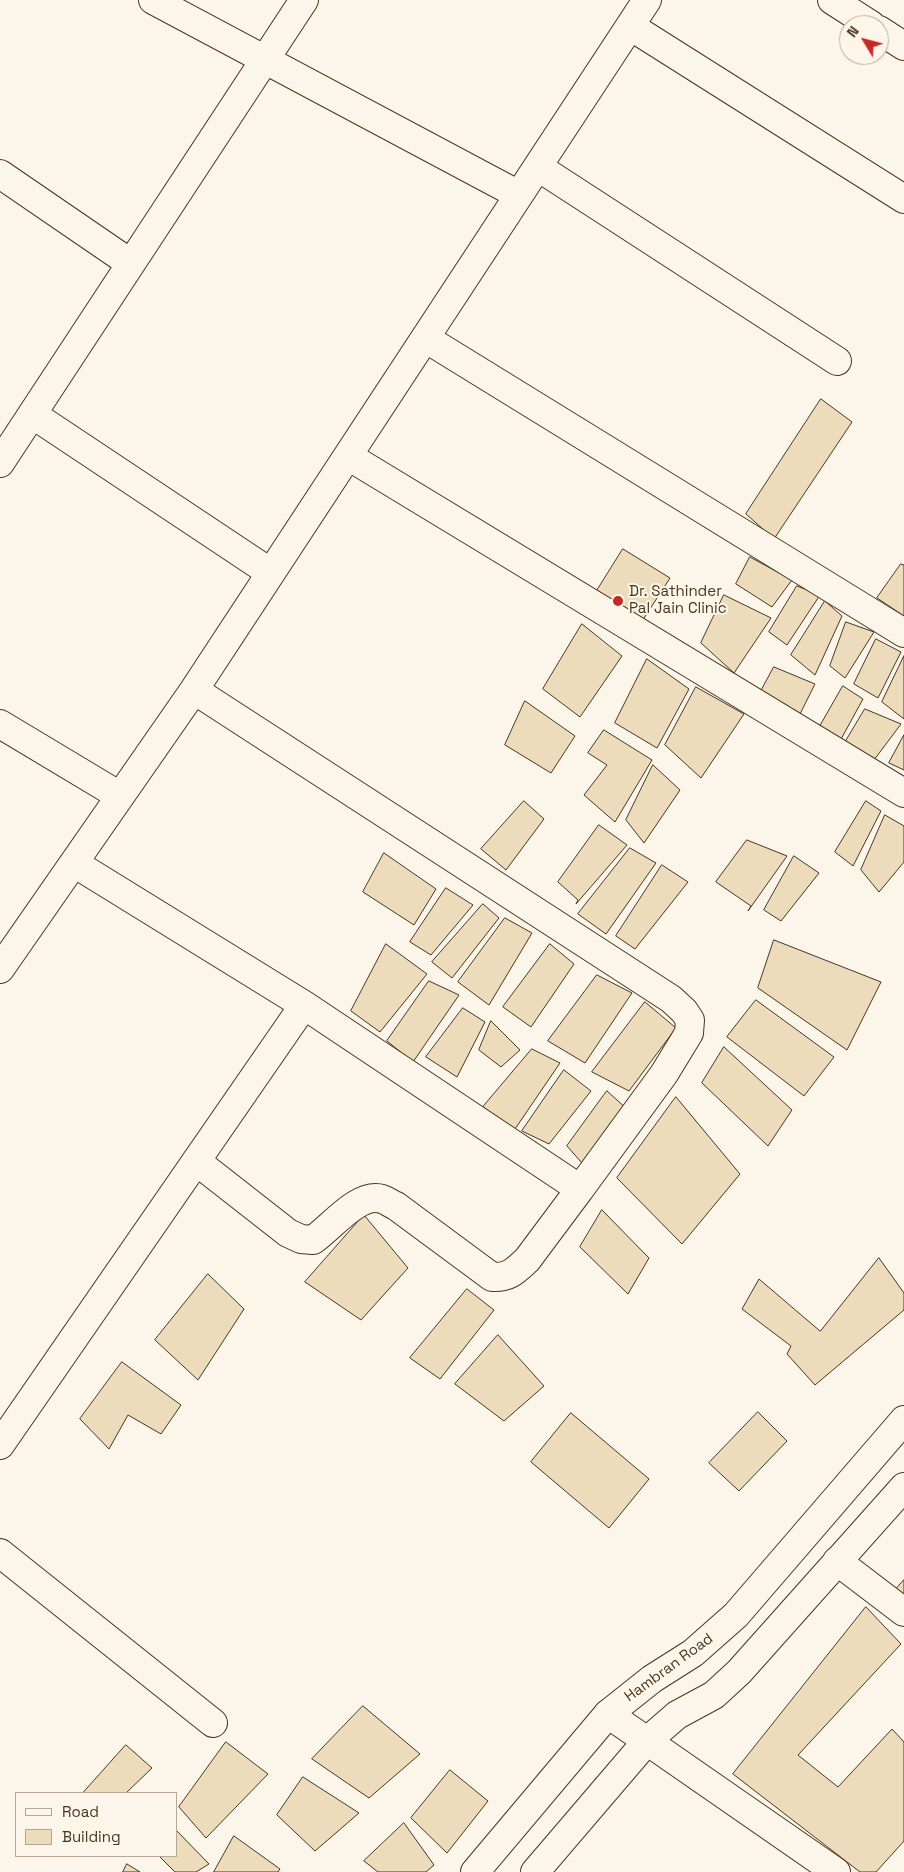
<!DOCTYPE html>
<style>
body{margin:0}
#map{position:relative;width:904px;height:1872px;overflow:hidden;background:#fbf6e9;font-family:"Space Grotesk",sans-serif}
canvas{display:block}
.legend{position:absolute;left:15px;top:1792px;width:162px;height:65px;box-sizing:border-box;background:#fbf6e9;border:1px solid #b4a999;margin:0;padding:6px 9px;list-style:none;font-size:15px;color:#4a3520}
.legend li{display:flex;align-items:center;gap:10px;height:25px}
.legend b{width:25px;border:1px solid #b4a999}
.north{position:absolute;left:839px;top:15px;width:50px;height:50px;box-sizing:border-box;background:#fbf6e9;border:1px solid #b4a999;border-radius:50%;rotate:307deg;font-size:14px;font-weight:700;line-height:20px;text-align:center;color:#4a3520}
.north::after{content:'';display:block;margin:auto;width:18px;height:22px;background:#c62828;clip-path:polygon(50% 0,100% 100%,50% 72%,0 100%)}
</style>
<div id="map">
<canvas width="904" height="1872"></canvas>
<ul class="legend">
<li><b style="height:6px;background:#fbf6e9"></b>Road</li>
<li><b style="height:14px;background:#ecdcbc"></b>Building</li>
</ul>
<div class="north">N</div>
</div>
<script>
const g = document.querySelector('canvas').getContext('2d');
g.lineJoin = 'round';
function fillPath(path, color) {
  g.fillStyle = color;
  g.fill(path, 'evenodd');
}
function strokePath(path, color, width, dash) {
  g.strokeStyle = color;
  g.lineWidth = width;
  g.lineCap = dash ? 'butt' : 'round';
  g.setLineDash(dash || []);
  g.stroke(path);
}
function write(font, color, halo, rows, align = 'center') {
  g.font = font + ' "Space Grotesk",sans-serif';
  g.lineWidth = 4;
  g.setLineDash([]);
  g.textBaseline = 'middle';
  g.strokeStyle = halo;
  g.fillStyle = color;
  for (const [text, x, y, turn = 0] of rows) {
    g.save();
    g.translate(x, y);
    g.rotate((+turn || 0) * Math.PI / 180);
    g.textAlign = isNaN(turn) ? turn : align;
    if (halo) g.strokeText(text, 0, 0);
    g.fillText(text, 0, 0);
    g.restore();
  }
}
const building = new Path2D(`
 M821 399 852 422 774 539 746 514Z
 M623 549 670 578 639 626 593 597Z
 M750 557 792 580 772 607 736 584Z
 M901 564 904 565V616L877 598Z
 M797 586 820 595 787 645 769 632Z
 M724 595 771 618 734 673 701 643Z
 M825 601 842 616 815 675 791 655Z
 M846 622 874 632 845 678 830 666Z
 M582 624 622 656 580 717 543 689Z
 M876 639 901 652 878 698 854 684Z
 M904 656V719L882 702Z
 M647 659 689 689 657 748 615 723Z
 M774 667 815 684 799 716 760 693Z
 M843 686 863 699 840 741 819 728Z
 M696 687 744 714 701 778 665 745Z
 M525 701 575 736 551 773 505 745Z
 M865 709 901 724 871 764 843 746Z
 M604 730 652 760 615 822 584 795 607 765 588 753Z
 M904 735V770L889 763Z
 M653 765 680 790 644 843 626 820Z
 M524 801 544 819 506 870 481 849Z
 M866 801 881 811 853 866 835 852Z
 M885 815 904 826V862L879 892 861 870Z
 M599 825 627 845 576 904 578 900 558 882Z
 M747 840 787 856 748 911 751 906 716 882Z
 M630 848 656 863 606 934 578 914Z
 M384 853 436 889 414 925 363 892Z
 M794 856 819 873 781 921 764 910Z
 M662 865 688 882 635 949 616 936Z
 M446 888 473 905 431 955 410 942Z
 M483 904 499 918 452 978 432 962Z
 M505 918 532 933 489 1005 458 982Z
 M774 940 881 982 847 1050 758 988Z
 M386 944 427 974 380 1032 351 1011Z
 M550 944 574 964 531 1027 503 1007Z
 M597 975 632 993 585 1063 548 1041Z
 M429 981 459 995 413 1062 387 1041Z
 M756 1000 834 1057 804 1096 727 1037Z
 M645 1002 676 1028 629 1091 592 1072Z
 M463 1008 485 1022 457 1077 426 1057Z
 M491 1021 520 1050 501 1067 479 1050Z
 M724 1047 792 1110 768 1146 702 1083Z
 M532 1049 560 1063 515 1129 483 1107Z
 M564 1070 591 1091 549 1144 522 1131Z
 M607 1091 627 1109 582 1163 567 1146Z
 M676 1097 740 1174 682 1244 617 1178Z
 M602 1210 649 1258 628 1294 580 1247Z
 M364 1215 408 1268 361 1320 305 1282Z
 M879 1258 904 1293V1310L815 1385 787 1354 791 1346 742 1309 759 1279 820 1331Z
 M208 1274 244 1309 198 1380 155 1340Z
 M467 1289 494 1310 440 1379 410 1358Z
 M498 1335 544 1386 504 1421 455 1384Z
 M122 1362 181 1405 161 1434 128 1415 109 1449 80 1419Z
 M758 1412 787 1441 739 1491 709 1463Z
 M571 1413 649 1479 609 1528 531 1462Z
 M904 1580V1596L896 1589Z
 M866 1607 901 1644 798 1755 838 1787 892 1729 904 1742V1841L876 1872H860L733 1774Z
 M363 1706 420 1754 369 1798 312 1759Z
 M226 1742 268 1774 206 1838 179 1807Z
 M126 1745 152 1768 126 1793H83Z
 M450 1770 488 1801 447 1853 411 1818Z
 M303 1777 359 1813 315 1851 277 1815Z
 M404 1823 434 1865 426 1872H378L364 1861Z
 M176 1830 209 1864 196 1872H175L159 1856H176Z
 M234 1836 280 1869 278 1872H214Z
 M127 1864 140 1872H123Z`);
fillPath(building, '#ecdcbc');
strokePath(building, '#4a3520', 1);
const minor = new Path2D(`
 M153 0 519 195
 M832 0 871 25
 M630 26 904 199
 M879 30 904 46
 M538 167 837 361
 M0 174 130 263
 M425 338 904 633
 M32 414 271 573
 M348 456 904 793
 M0 463 304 0
 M0 724 120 796
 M74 863 304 1005
 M0 969 194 690 647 0
 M196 1161 288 1233 301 1239 313 1240C331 1228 358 1192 382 1199 386 1200 391 1204 396 1206L492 1277C509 1278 515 1271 527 1260L580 1189
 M0 1445 304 1005 580 1189 664 1074 689 1033 690 1020 684 1011 671 999 194 690
 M0 1553 213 1723
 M837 1561 904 1612
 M608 1714 836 1872`);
const major = new Path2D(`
 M475 1872 608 1714 652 1679 693 1653 736 1615 904 1420
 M535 1872 647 1741 677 1715 714 1695 739 1672 904 1487`);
strokePath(minor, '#4a3520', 30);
strokePath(major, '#4a3520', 30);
strokePath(minor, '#fbf6e9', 28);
strokePath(major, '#fbf6e9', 28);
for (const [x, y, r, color] of [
 [618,601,6,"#c62828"]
]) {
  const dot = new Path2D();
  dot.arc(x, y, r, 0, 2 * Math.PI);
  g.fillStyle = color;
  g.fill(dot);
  strokePath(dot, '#fbf6e9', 2);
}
write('15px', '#4a3520', '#fbf6e9', [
 ["Dr. Sathinder",629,592],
 ["Pal Jain Clinic",629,609]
], 'left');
write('15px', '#4a3520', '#fbf6e9', [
 ["Hambran Road",669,1668,-36]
]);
</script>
